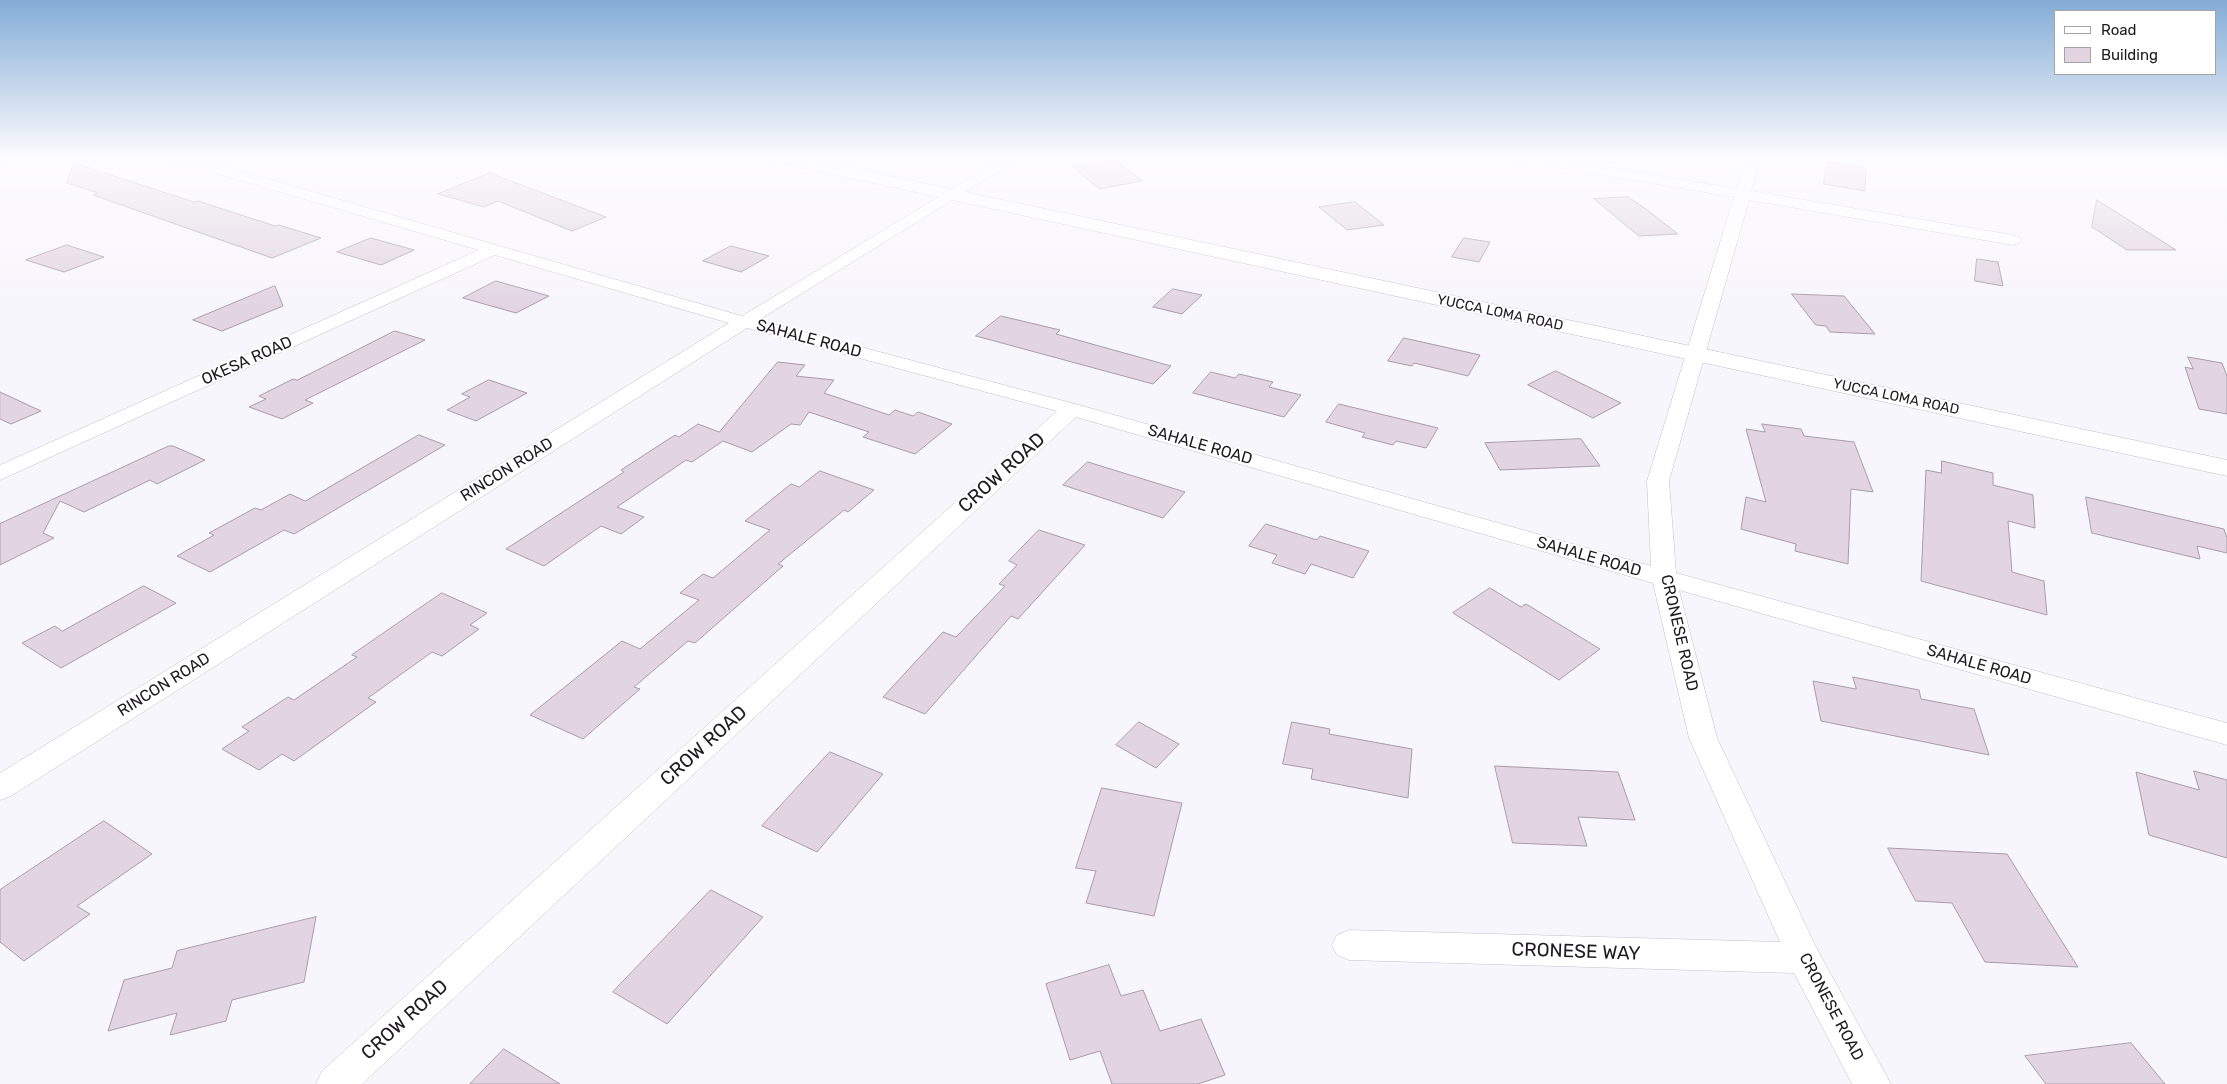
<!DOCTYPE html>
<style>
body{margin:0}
#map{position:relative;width:2227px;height:1084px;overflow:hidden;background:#f8f6fd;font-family:Rubik,sans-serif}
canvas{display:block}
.legend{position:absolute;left:2054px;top:10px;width:162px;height:65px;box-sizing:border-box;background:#fff;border:1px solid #a5a3a6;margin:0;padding:6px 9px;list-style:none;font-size:15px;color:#1d1a20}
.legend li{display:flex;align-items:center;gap:10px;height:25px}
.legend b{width:25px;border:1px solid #a5a3a6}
</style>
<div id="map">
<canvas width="2227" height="1084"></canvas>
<ul class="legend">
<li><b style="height:6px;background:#fff"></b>Road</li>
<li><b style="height:14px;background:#e2d4e1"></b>Building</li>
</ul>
</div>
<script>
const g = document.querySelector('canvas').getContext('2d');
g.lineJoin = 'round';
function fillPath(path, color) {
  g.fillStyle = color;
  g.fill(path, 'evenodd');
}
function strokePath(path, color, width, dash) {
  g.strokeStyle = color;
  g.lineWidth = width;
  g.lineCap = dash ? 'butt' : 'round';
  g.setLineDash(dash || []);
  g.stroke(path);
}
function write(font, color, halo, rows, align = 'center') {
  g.font = font + ' Rubik,sans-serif';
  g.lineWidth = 4;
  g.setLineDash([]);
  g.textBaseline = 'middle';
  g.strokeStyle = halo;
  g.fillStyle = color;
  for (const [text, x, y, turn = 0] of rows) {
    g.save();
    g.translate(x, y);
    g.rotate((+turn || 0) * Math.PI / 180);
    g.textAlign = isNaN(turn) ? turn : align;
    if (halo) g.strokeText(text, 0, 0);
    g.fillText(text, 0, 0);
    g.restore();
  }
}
const building = new Path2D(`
 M1116 160 1142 181 1099 189 1073 167Z
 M1827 162 1866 168 1865 191 1824 184Z
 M74 163 194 202 198 201 275 226 279 225 321 238 272 258 93 195 98 193 67 183Z
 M490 173 606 217 572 231 498 201 484 207 438 194Z
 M1628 197 1646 209 1678 234 1639 236 1594 199Z
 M2097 200 2176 250H2127L2092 227Z
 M1355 202 1384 225 1347 230 1319 207Z
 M371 238 414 250 381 265 337 252Z
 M1464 238 1490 242 1479 262 1452 257Z
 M67 245 104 257 64 272 26 260Z
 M731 246 769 256 741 272 703 261Z
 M1977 259 1998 262 2003 286 1975 281Z
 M496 281 549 296 516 313 463 298Z
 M275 286 283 306 222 331 193 320Z
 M1173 289 1202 295 1182 314 1153 307Z
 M1792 294 1844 296 1875 334 1830 332 1826 326 1816 325Z
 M1001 316 1060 330 1056 334 1171 366 1153 384 976 336Z
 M395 331 425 340 305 400 313 403 282 419 249 407 266 399 259 396 293 379 297 380Z
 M1404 338 1480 355 1468 376 1414 363 1412 366 1388 361Z
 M2188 357 2222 363 2227 376V414L2199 409 2185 367 2193 369Z
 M778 362 805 365 796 376 834 380 824 393 889 415 895 410 913 416 918 412 952 424 915 454 863 437 869 432 809 412 800 425 791 424 752 452 723 441 692 462 686 460 617 507 644 517 621 534 601 526 544 566 506 549 624 472 621 470 675 435 679 437 698 424 719 432Z
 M1556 371 1621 403 1593 418 1528 385Z
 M1211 372 1235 378 1239 374 1273 382 1269 387 1301 395 1284 417 1193 393Z
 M489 380 527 393 476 421 447 410 470 397 462 394Z
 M0 392 41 411 11 424 0 419Z
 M1339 404 1438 428 1426 448 1396 441 1393 445 1362 437 1365 433 1326 422Z
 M1762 424 1801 429 1804 436 1854 442 1873 492 1851 489 1848 564 1795 551 1796 544 1741 529 1746 497 1766 502 1746 429 1765 432Z
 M419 435 445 445 294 534 284 530 210 572 177 556 214 535 209 533 255 508 261 510 290 494 305 501Z
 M1581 439 1600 466 1500 470 1485 443Z
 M169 446H173L205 460 157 484 150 480 84 512 60 501 43 533 54 538 0 565V524Z
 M1942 461 1993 473V485L2033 495 2035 528 2008 521 2012 572 2044 581 2047 615 1921 581 1926 470 1941 473Z
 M1088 462 1185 492 1163 518 1063 485Z
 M820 471 874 490 848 512 844 510 778 564 783 566 695 643 688 641 634 687 640 689 583 739 530 715 622 641 640 649 699 600 680 593 703 574 713 578 770 530 745 521 791 484 799 487Z
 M2086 497 2224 529 2227 538V553L2197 546 2200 559 2092 533Z
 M1266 524 1317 540 1320 536 1369 551 1353 578 1311 564 1305 574 1272 563 1277 555 1249 546Z
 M1039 530 1085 545 1018 619 1011 616 925 714 883 697 943 632 956 637 1005 586 999 584 1017 565 1009 561Z
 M144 586 176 603 61 668 22 643 55 626 62 631Z
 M1490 588 1521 607 1526 604 1600 649 1559 680 1453 613Z
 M442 593 487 613 470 625 479 629 442 656 432 652 368 698 376 702 294 761 282 754 259 770 222 749 249 731 242 727 288 697 294 700 357 657 352 655Z
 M1853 677 1919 690 1921 699 1974 709 1989 755 1821 721 1813 681 1856 689Z
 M1139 722 1179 744 1156 768 1116 745Z
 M1292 722 1330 729 1329 734 1412 749 1408 798 1311 779 1313 769 1283 764Z
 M830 752 883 774 817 852 762 826Z
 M1495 766 1618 772 1635 820 1578 817 1587 846 1513 843Z
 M2194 771 2227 780V858L2149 835 2136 772 2199 790Z
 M1102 788 1182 803 1154 916 1086 903 1096 871 1076 868Z
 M104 821 152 854 77 906 90 914 24 961 0 942V890Z
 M1888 848 2007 854 2078 967 1985 962 1952 903 1916 901Z
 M711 890 763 917 667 1024 613 992Z
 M316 917 304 982 232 1000 226 1021 170 1035 177 1013 108 1031 124 980 172 968 177 951Z
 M1109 965 1121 996 1143 990 1160 1031 1201 1019 1225 1075 1198 1084H1112L1100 1051 1070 1060 1046 984Z
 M2131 1043 2165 1084H2046L2025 1056Z
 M504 1049 560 1084H470Z`);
fillPath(building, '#e2d4e1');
strokePath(building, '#a99ca9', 1);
const minor = new Path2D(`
 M0 156H12L10 159 0 161Z
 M165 156H188L742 316 1006 156H1023L759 320 1079 405 1651 566 1647 481 1734 197 1515 160 1508 156H1541L1737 189 1747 156H1761L1751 191 2013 235 2019 237 2021 240 2019 243 2013 245 1749 200 1669 481 1676 573 2227 723V745L1679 590 1717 738 1816 947 1891 1084H1852L1794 973 1349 960 1337 955 1332 945 1337 935 1349 930 1780 942 1689 738 1653 583 1076 417 362 1084H316L322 1071 1057 411 747 328 11 796 0 800V773L729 323 495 255 0 480V465L479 250 167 159Z
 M2215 156H2227V161L2217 159Z`);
const secondary = new Path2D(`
 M764 156H796L2227 460V476L772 161 766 159Z`);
strokePath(minor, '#c4bece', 1);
strokePath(secondary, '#c4bece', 1);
fillPath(minor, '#fff');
fillPath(secondary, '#fff');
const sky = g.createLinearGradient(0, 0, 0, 308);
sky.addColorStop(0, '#83acd6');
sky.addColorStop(0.51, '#fcfbfe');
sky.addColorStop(1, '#fcfbfe00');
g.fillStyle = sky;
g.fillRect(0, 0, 2227, 308);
write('14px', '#1d1a20', '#fff', [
 ["YUCCA LOMA ROAD",1500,313,12],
 ["YUCCA LOMA ROAD",1896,397,12]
]);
write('16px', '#1d1a20', '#fff', [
 ["SAHALE ROAD",809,339,15],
 ["OKESA ROAD",247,361,-24],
 ["SAHALE ROAD",1200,445,16],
 ["RINCON ROAD",507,470,-32],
 ["SAHALE ROAD",1589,557,16],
 ["CRONESE ROAD",1679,633,77],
 ["SAHALE ROAD",1979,665,16],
 ["RINCON ROAD",164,685,-32],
 ["CRONESE ROAD",1831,1007,62]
]);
write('19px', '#1d1a20', '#fff', [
 ["CROW ROAD",1002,473,-42],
 ["CROW ROAD",704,746,-42],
 ["CRONESE WAY",1576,952,2],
 ["CROW ROAD",405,1020,-42]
]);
</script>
